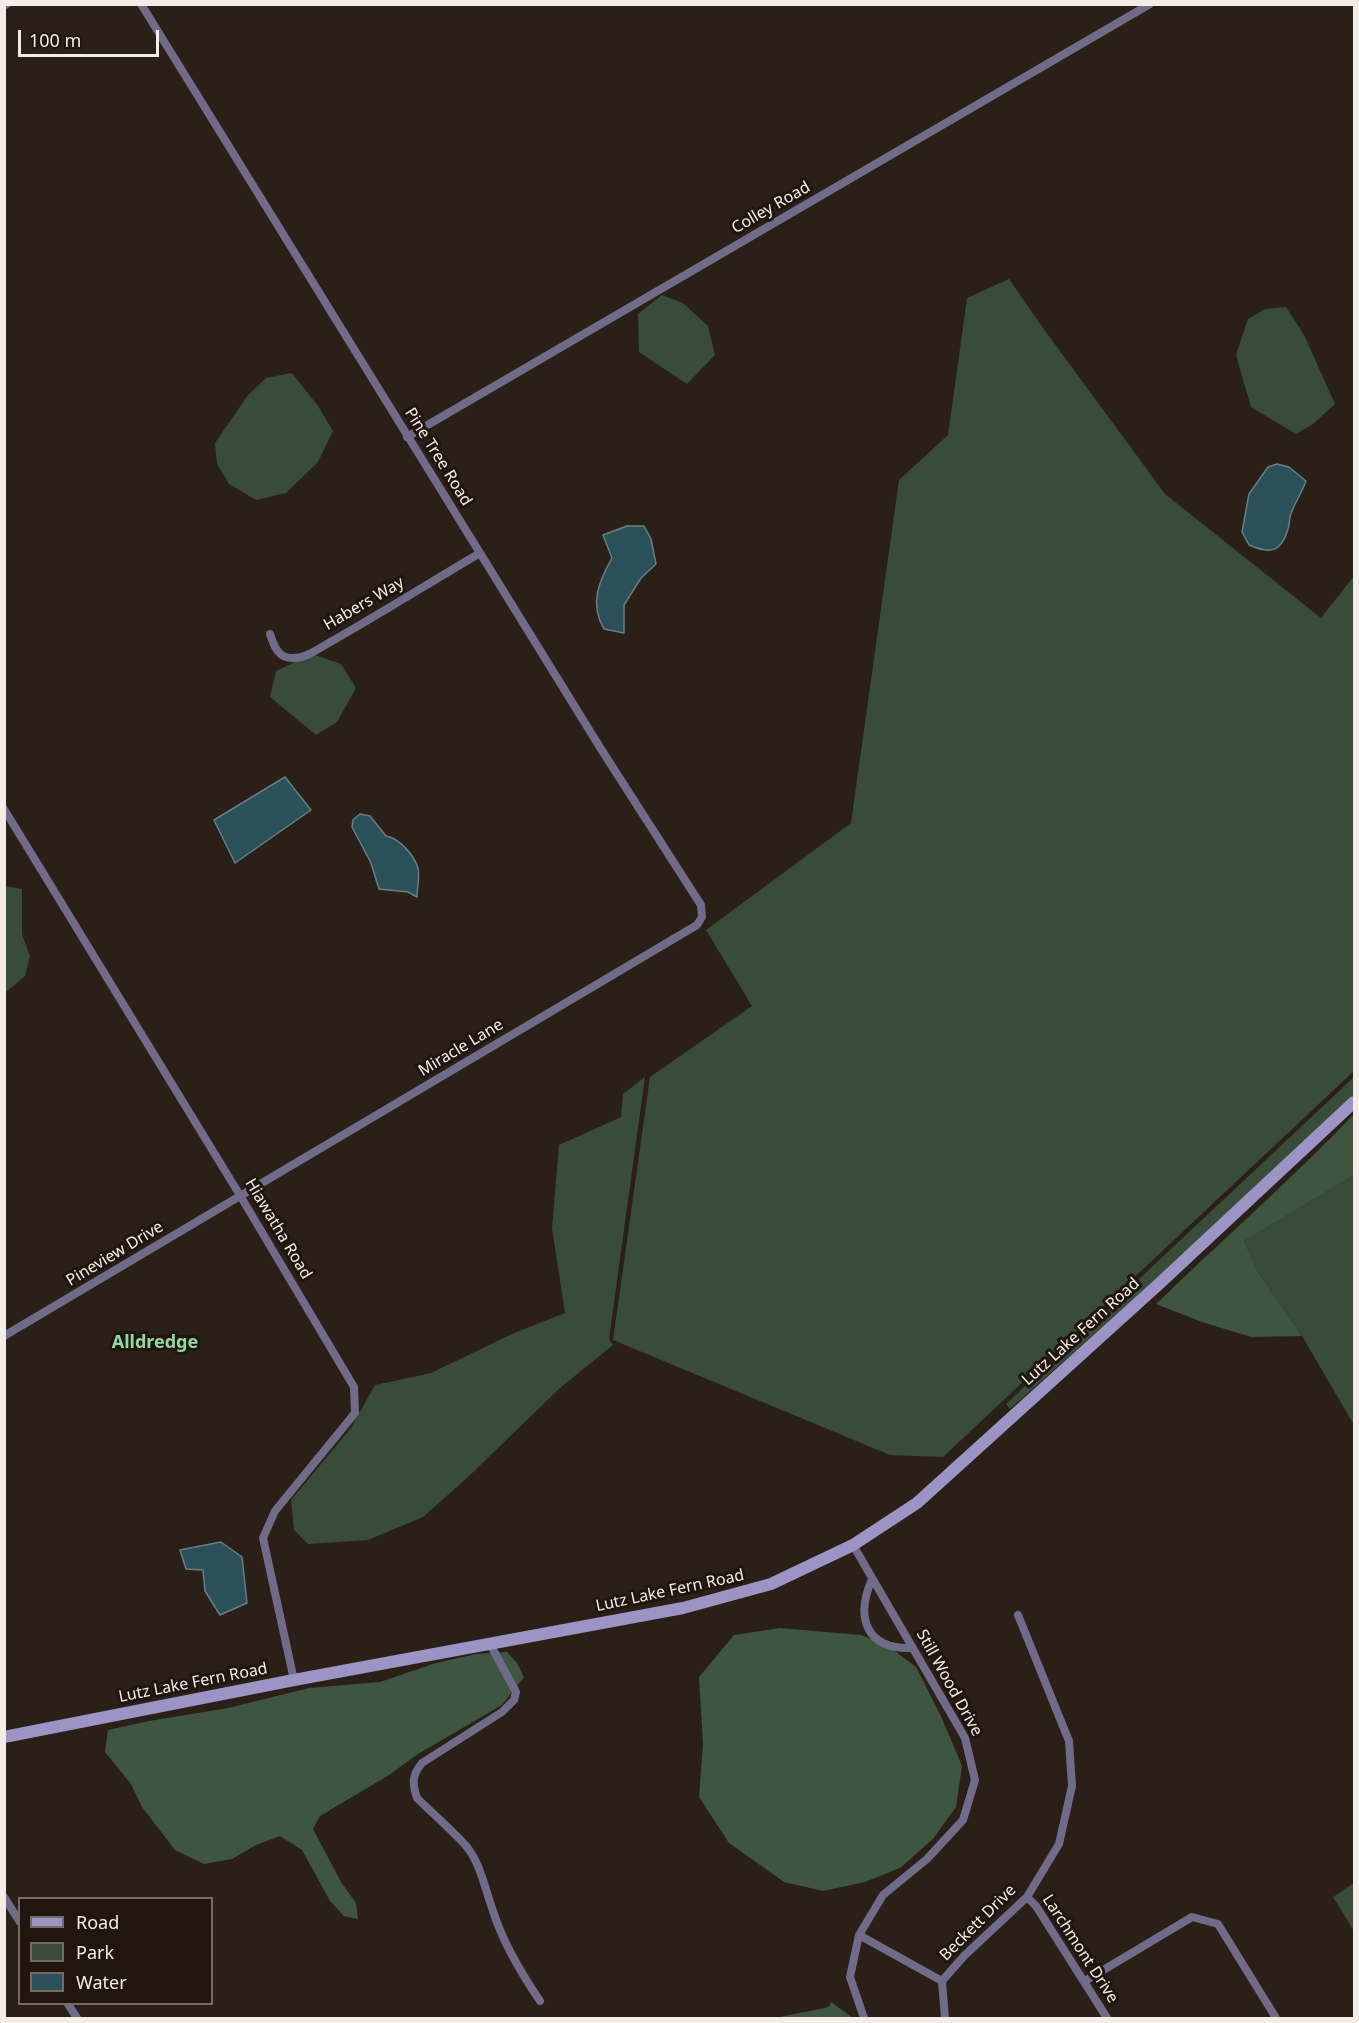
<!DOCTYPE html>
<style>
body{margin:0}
#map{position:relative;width:1359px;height:2023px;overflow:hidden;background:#2a2018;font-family:"Noto Sans",sans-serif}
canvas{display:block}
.frame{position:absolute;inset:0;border:6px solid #f4ede7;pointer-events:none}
.legend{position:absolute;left:18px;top:1897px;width:195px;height:108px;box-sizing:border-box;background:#20160f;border:2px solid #756c65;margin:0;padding:8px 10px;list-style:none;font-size:18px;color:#f4ede7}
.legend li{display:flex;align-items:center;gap:12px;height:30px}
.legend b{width:30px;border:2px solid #756c65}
.scale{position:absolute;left:18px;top:30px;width:141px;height:27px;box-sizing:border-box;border:3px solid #f4ede7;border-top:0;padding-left:8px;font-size:18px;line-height:21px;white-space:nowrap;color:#f4ede7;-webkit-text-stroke:4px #20160f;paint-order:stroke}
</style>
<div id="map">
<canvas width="1359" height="2023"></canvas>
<div class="frame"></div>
<ul class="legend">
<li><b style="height:8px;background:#9d94c6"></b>Road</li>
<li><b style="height:16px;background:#394b39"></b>Park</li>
<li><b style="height:16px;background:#2a5059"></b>Water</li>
</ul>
<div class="scale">100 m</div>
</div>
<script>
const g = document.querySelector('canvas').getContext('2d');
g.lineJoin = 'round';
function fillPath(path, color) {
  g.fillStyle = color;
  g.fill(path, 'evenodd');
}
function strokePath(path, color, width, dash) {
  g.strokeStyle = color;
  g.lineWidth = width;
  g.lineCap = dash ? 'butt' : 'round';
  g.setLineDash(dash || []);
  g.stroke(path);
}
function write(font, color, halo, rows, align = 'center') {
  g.font = font + ' "Noto Sans",sans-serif';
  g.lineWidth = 6;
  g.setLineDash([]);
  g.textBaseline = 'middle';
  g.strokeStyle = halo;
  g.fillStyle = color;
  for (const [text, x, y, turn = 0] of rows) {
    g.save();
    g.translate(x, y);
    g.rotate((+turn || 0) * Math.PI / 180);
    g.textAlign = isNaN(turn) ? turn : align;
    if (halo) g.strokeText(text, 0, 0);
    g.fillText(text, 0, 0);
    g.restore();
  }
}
fillPath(new Path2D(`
 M1009 279 1043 328 1165 494 1321 618 1354 576V1071L943 1457 890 1455 613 1340 650 1077 752 1006 706 930 851 823 899 480 948 435 967 298Z
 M662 295 683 303 708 326 715 355 687 384 639 352 638 314Z
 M1286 307 1304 335 1335 404 1313 424 1296 434 1251 407 1236 355 1248 319 1265 309Z
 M292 373 318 406 333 431 318 462 286 493 256 500 229 484 217 464 215 443 248 395 266 378Z
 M312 654 341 664 356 688 337 722 316 735 270 697 276 671Z
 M5 886 22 889V934L30 956 25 976 5 993Z
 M645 1077 609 1339 613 1345 560 1388 467 1478 423 1517 368 1540 308 1544 294 1530 291 1500 351 1428 375 1385 431 1373 514 1333 565 1313 552 1228 559 1145 621 1117 623 1094Z
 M1354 1077V1095L1156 1279 1010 1409 1006 1404Z
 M1354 1175V1425L1302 1336 1258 1272 1244 1241Z
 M1354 1883V1931L1333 1897Z`), '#394b39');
fillPath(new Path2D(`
 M1354 1114V1175L1244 1241 1258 1272 1302 1336 1251 1337 1202 1322 1156 1304C1222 1240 1291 1180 1354 1114Z
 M780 1628 861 1635 888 1646 916 1667 941 1716 962 1766 956 1807 933 1839 900 1868 865 1882 823 1891 784 1882 729 1843 699 1797 703 1745 699 1677 734 1635Z
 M507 1652 517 1663 524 1677 502 1705 418 1754 389 1775 320 1816 313 1829 341 1882 356 1903 358 1919 344 1916 330 1901 302 1850 280 1836 256 1845 232 1859 204 1864 175 1850 142 1807 131 1784 105 1752 108 1730 149 1721 228 1708 309 1688 380 1682 436 1663 476 1654Z
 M831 2002 853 2018H774L825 2008 830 2006Z`), '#3e553f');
const water = new Path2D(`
 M1277 464 1289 467 1306 481C1302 492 1296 501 1292 511 1289 516 1290 523 1288 529 1281 553 1270 554 1249 545L1242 532 1249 494 1268 467Z
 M627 526H644L651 539 656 564 641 578 624 605V633L604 629C589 604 599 581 612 558L603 535Z
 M285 777 311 810 235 863 214 820Z
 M360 814 370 816 386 836C399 838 414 855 418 868 420 877 417 888 417 897L408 892 379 889 371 863 352 827 353 820Z
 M221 1542 242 1557 247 1603 220 1615 205 1591 203 1570 186 1569 180 1550Z`);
fillPath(water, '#2a5059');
strokePath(water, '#677f84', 1.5);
strokePath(new Path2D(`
 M4 6 7 4
 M407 437 1150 4
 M270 634C274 646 278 658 292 658 306 659 322 646 334 640 383 612 431 582 480 553
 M4 809 241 1197 354 1387 355 1413 275 1511 263 1538 294 1680
 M4 1336 697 925 702 917 701 905 601 749 141 4
 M853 1545 965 1738 975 1780 963 1820 927 1859 883 1895 859 1935 850 1977 864 2018
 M872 1579C855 1618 866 1650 913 1648
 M490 1644 516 1692 514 1700 502 1712 422 1763C412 1775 412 1783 417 1798 433 1814 452 1830 467 1847 481 1865 485 1889 493 1911 503 1943 521 1973 540 2001
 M4 1897 20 1922
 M1027 1897 1036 1906 1107 2018
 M859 1935 942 1981
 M1085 1981 1192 1917 1218 1924 1276 2018
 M68 2004 77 2018
 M945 2018 942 1981 964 1956 1027 1897 1059 1844 1072 1786 1069 1741 1018 1615`), '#706b89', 8);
strokePath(new Path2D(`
 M4 1737 294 1680 683 1608 771 1584 853 1545 917 1503 1160 1283 1354 1102`), '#9d94c6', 12);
write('16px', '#f4ede7', '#20160f', [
 ["Colley Road",771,208,-30],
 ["Pine Tree Road",438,457,58],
 ["Habers Way",364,604,-30],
 ["Miracle Lane",461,1048,-31],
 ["Hiawatha Road",278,1229,59],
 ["Pineview Drive",115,1254,-31],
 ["Lutz Lake Fern Road",1081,1332,-42],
 ["Lutz Lake Fern Road",670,1591,-12],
 ["Lutz Lake Fern Road",193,1683,-11],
 ["Still Wood Drive",949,1683,61],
 ["Beckett Drive",978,1923,-45],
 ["Larchmont Drive",1080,1949,57]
]);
write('bold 18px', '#92d7a4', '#20160f', [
 ["Alldredge",155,1343]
]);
</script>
